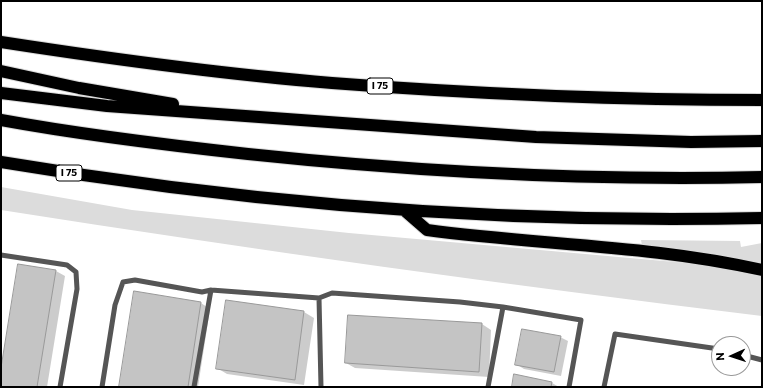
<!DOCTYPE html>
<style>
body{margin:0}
#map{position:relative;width:763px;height:388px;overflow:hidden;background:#fff;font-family:Commissioner,sans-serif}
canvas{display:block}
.frame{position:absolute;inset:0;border:2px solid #000;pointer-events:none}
.north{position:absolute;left:711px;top:336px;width:40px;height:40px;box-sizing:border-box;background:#fff;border:1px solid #999;border-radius:50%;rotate:267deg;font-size:11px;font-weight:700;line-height:16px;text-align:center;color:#000}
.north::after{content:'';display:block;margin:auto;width:14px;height:18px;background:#000;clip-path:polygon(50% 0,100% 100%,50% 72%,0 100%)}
</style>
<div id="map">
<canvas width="763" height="388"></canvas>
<div class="frame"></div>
<div class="north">N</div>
</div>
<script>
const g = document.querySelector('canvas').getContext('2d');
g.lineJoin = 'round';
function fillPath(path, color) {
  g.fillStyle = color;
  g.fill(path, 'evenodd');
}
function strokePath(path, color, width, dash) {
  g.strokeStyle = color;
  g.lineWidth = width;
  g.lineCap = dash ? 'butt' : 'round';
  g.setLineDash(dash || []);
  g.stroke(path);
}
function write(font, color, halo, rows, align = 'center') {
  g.font = font + ' Commissioner,sans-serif';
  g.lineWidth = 3.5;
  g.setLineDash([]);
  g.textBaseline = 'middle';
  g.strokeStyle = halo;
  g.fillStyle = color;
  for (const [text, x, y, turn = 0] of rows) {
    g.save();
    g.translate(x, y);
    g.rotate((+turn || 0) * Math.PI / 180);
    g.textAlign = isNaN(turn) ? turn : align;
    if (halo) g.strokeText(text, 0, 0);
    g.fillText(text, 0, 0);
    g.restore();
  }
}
fillPath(new Path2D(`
 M1 187 132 210 349 233 720 266 762 275V316C508 285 254 250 1 210Z
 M641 240 740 241 741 247 762 243V264L726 256 642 245Z`), '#dcdcdc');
fillPath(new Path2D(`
 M56 271 65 276 47 387H1V374Z
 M227 301 304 312 314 318 304 385 227 374 217 368Z
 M201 303 210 309 198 387H120Z
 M482 324 491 330 489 377 355 368 346 363Z
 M560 337 568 341 561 376 524 369 516 364Z
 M552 383 559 387H513Z`), '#0003');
const building = new Path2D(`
 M18 264 56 270 37 387H1V368Z
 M134 291 201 302 188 387H119Z
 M226 300 304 311 295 380 216 369Z
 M348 315 482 323 479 372 345 363Z
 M522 329 561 336 554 372 515 365Z
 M514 374 552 382 551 387H512Z`);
fillPath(building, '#c4c4c4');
strokePath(building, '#999', 1);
const motorway = new Path2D(`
 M1 42C111 59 221 74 332 83 475 94 619 100 762 100
 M1 71 79 88 173 104
 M1 93 107 106 536 137 691 142 762 141
 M1 120C83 135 166 145 248 154 419 172 590 181 762 177
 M1 162C251 204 509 224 762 218
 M404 210 427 230C538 245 652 245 762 270`);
strokePath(motorway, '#dbdbdb', 14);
strokePath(new Path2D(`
 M1 255 67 265 76 272 77 289 60 387
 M503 307 581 320 569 387
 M743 355 762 360
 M102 387 115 305 123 282 135 280 202 292 211 290
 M194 387 211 290 319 298
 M321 387 319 298 332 293 460 302 503 307 488 387
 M604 387 615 334 719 349`), '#555', 5);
strokePath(motorway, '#000', 12);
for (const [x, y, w] of [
 [380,86,26],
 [69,173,26]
]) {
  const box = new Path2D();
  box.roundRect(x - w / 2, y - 8, w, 16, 3);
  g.fillStyle = '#fff';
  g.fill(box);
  strokePath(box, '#000', 1);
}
write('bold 10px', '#000', null, [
 ["I 75",380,86],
 ["I 75",69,173]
]);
</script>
